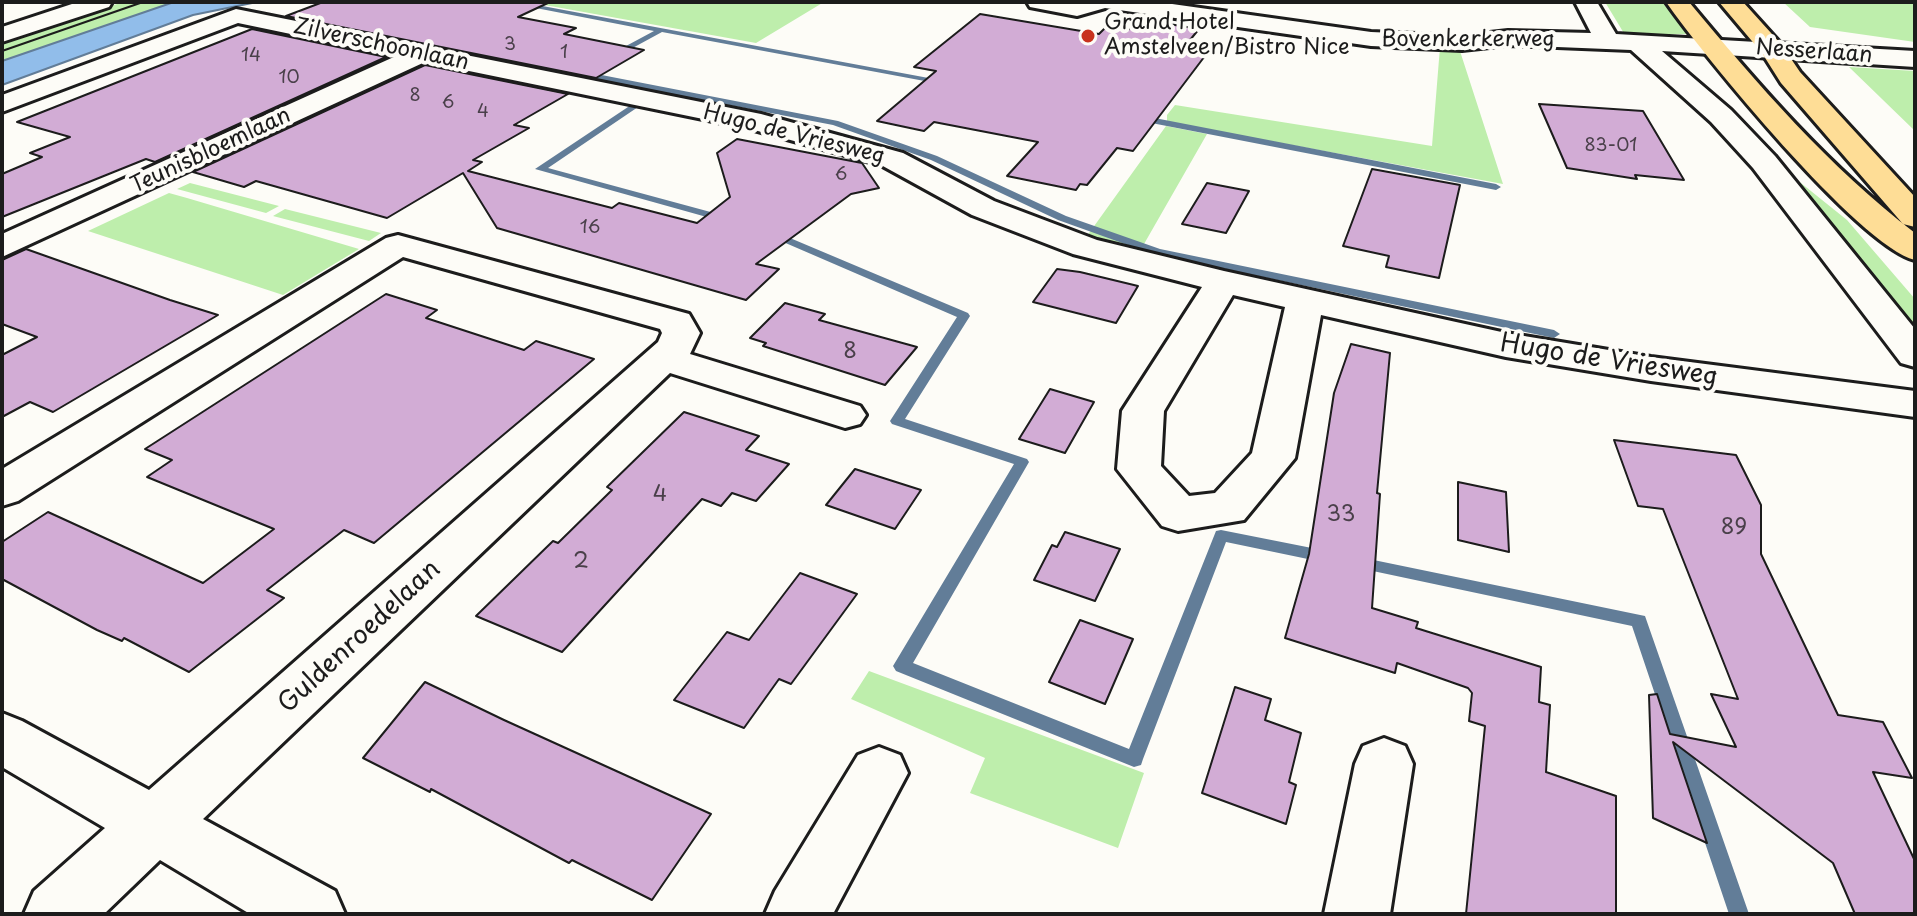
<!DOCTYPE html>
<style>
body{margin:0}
#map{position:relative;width:1917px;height:916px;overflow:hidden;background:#fdfcf7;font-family:"Playpen Sans",sans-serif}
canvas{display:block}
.frame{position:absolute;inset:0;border:4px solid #1c1c1c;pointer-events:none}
</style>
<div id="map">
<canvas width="1917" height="916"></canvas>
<div class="frame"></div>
</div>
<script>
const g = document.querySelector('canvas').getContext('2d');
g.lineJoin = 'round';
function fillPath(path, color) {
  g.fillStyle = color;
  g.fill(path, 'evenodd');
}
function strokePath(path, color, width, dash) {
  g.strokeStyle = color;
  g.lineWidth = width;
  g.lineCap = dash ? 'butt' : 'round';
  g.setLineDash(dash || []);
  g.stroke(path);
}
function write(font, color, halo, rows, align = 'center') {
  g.font = font + ' "Playpen Sans",sans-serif';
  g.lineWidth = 8;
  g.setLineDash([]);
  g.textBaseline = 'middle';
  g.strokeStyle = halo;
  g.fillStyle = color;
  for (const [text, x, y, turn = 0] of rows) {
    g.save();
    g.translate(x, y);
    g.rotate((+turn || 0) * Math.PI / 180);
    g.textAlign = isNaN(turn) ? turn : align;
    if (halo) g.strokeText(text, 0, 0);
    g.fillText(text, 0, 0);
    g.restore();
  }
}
fillPath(new Path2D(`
 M123 2H181L2 65V43Z
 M528 2H824L756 43Z
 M1605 2H1664L1690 34 1625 35Z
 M1783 2H1915V42L1810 27Z
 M1440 47 1459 48 1503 184 1167 122V115L1175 105 1432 146Z
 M1849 67 1915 71V131Z
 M1166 126 1207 134 1140 251 1087 236Z
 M1786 171 1847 220 1915 299V330Z
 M190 183 279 206 266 213 177 189Z
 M169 193 187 198 359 249 283 295 88 231Z
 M285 209 381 233 369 241 273 216Z
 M869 671 1144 773 1118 848 970 793 985 758 851 699Z`), '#beeeac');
const water = new Path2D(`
 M174 2H257L193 15 2 85V61Z`);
fillPath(water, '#91bdea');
strokePath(water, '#627d98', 2);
fillPath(new Path2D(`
 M505 2H521L950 82 946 85 662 32 616 57H613V53L654 31Z
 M581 71 838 121 937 156 1066 216 1160 249 1554 330 1560 334 1554 338 1153 254 1058 220 931 160 833 125 578 76 577 74Z
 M631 105 638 107 548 168 729 217V221H721L535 169Z
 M1139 115 1496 184 1501 187 1496 190 1136 120V116Z
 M771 230 968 313 970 316 905 419 1027 459 1029 462 913 663 1129 749 1216 531 1221 530 1327 551 1332 553 1335 557 1332 561 1327 563 1226 542 1143 759 1141 765 1134 767 896 671 893 666 896 661 1014 464 892 424 890 421 957 317 767 235 766 233Z
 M1359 557 1645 616 1749 914H1729L1632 626 1354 567 1351 563 1354 559Z`), '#627d98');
const building = new Path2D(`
 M323 2H550L518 17 576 28 564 34 644 50 596 78 286 16Z
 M980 14 1099 34 1106 27 1128 30 1139 19 1199 29 1190 40 1214 44 1133 151 1117 148 1087 185 1080 184 1076 190 1007 176 1038 142 934 122 924 131 877 121 936 71 914 67Z
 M252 29 386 57 155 162 146 159 2 217V174L42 157 30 153 70 137 17 122Z
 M425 65 568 94 514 125 529 128 473 160 482 162 468 171 612 208 619 203 697 223 730 197 717 153 737 139 862 163 879 188 851 194 756 264 779 269 746 300 497 228 463 173 387 218 256 181 244 187 193 172Z
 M1539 104 1643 111 1684 180 1635 175 1637 179 1567 168Z
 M1372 169 1460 185 1439 278 1386 267 1389 256 1343 246Z
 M1207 183 1249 191 1226 233 1182 224Z
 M26 249 170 300 218 315 53 412 30 402 2 417V355L37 337 2 324V260Z
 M1057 269 1080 272 1138 286 1116 323 1033 302Z
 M386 294 437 310 426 318 524 350 536 341 594 359 374 543 344 530 267 590 284 598 189 672 124 638 122 641 97 630 2 579V542L48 512 203 583 274 529 147 477 172 460 145 449Z
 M785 303 825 314 819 320 917 347 885 385 763 346 766 343 750 338Z
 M1351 344 1390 353 1377 493 1380 494 1372 608 1418 622 1416 628 1541 667 1539 702 1550 705 1546 772 1616 796V914H1466L1485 726 1469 721 1472 693 1468 688 1397 663 1395 673 1285 638 1309 554 1334 393Z
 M1050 389 1094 402 1065 453 1019 439Z
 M684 412 759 436 746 450 789 464 756 501 732 493 721 506 702 499 562 652 476 616 553 541 558 543 612 490 607 487Z
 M1614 440 1736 455 1761 505V554L1838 715 1883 722 1912 778 1873 772 1915 861V914H1855L1833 863 1673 742 1707 843 1653 818 1649 695 1657 694 1670 734 1736 747 1711 694 1738 699 1663 509 1638 506Z
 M855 469 921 490 895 529 826 505Z
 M1458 482 1506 492 1509 552 1458 540Z
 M1065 532 1120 549 1095 601 1034 580 1052 545 1057 547Z
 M800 573 857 594 791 684 779 679 744 728 674 700 727 632 749 640Z
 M1080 620 1133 639 1105 704 1049 682Z
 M425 682 504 720 711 814 652 900 572 860 569 863 431 789 430 792 363 758Z
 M1235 687 1271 699 1265 720 1301 733 1289 782 1296 785 1286 824 1202 793Z`);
fillPath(building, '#d2acd5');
strokePath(building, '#1c1c1c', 2);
const minor = new Path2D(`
 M78 2H112L109 7 2 42V27Z
 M1027 2H1158L1371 32 1462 36 1508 31 1591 33 1575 2H1597L1616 34 1915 51V67L1662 51 1731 110 1775 156 1915 329V367L1901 363 1753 168 1711 122 1631 50 1508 45 1462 50 1371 46 1105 8 1077 16 1030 7Z
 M236 9 761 114 903 153 994 201 1097 240 1224 271 1506 333 1651 357 1915 391V417L1651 381 1506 357 1321 315 1295 458 1244 520 1178 531 1162 526 1117 469 1122 411 1202 287 1073 254 972 215 881 165 747 128 425 62 2 257V234L396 56 238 23 2 112V95ZM1233 295 1285 307 1252 453 1215 493 1189 496 1161 466 1164 411Z
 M398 235 689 314 700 333 690 354 860 406 866 415 860 424 845 428 670 373 203 819 335 891 345 914H250L160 860 104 914H24L34 891 105 828 2 767V713L22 721 149 790 658 342 662 333 660 329 403 257 18 501 2 506V469L386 238Z
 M1384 738 1405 746 1413 764 1390 914H1324L1355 764 1363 746Z
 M879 747 900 755 908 773 833 914H765L775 891 858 755Z`);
const major = new Path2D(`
 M1666 2H1689C1758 85 1829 167 1915 233V260C1859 246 1703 55 1666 2Z
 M1719 2H1743L1781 44 1800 72 1915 197V227L1903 224 1781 83 1762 53Z`);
strokePath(minor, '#1c1c1c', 6);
strokePath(major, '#1c1c1c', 6);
fillPath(minor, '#fdfcf7');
fillPath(major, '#fedd96');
strokePath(new Path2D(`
 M2 51 143 2`), '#1c1c1c', 2);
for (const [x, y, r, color] of [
 [1088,36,8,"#c8321e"]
]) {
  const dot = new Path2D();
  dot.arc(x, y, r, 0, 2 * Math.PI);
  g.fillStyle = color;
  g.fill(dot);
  strokePath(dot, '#fdfcf7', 3);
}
write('18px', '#4a404a', null, [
 ["3",510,45],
 ["1",564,53],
 ["14",251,56],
 ["10",289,78],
 ["8",415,96],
 ["6",448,103],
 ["4",483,112],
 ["83-01",1611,146],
 ["6",841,175],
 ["16",590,228]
]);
write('22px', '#1c1c1c', '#fdfcf7', [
 ["Grand Hotel",1104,23],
 ["Amstelveen/Bistro Nice",1104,48]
], 'left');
write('22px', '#1c1c1c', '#fdfcf7', [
 ["Bovenkerkerweg",1468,40],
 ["Zilverschoonlaan",381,45,12],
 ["Nesserlaan",1814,52,4],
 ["Hugo de Vriesweg",794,135,14],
 ["Teunisbloemlaan",211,151,-25]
]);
write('22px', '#4a404a', null, [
 ["8",850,352],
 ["4",660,495],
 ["33",1341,515],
 ["89",1734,528],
 ["2",581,562]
]);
write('26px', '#1c1c1c', '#fdfcf7', [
 ["Hugo de Vriesweg",1609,361,9],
 ["Guldenroedelaan",360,637,-43]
]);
</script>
